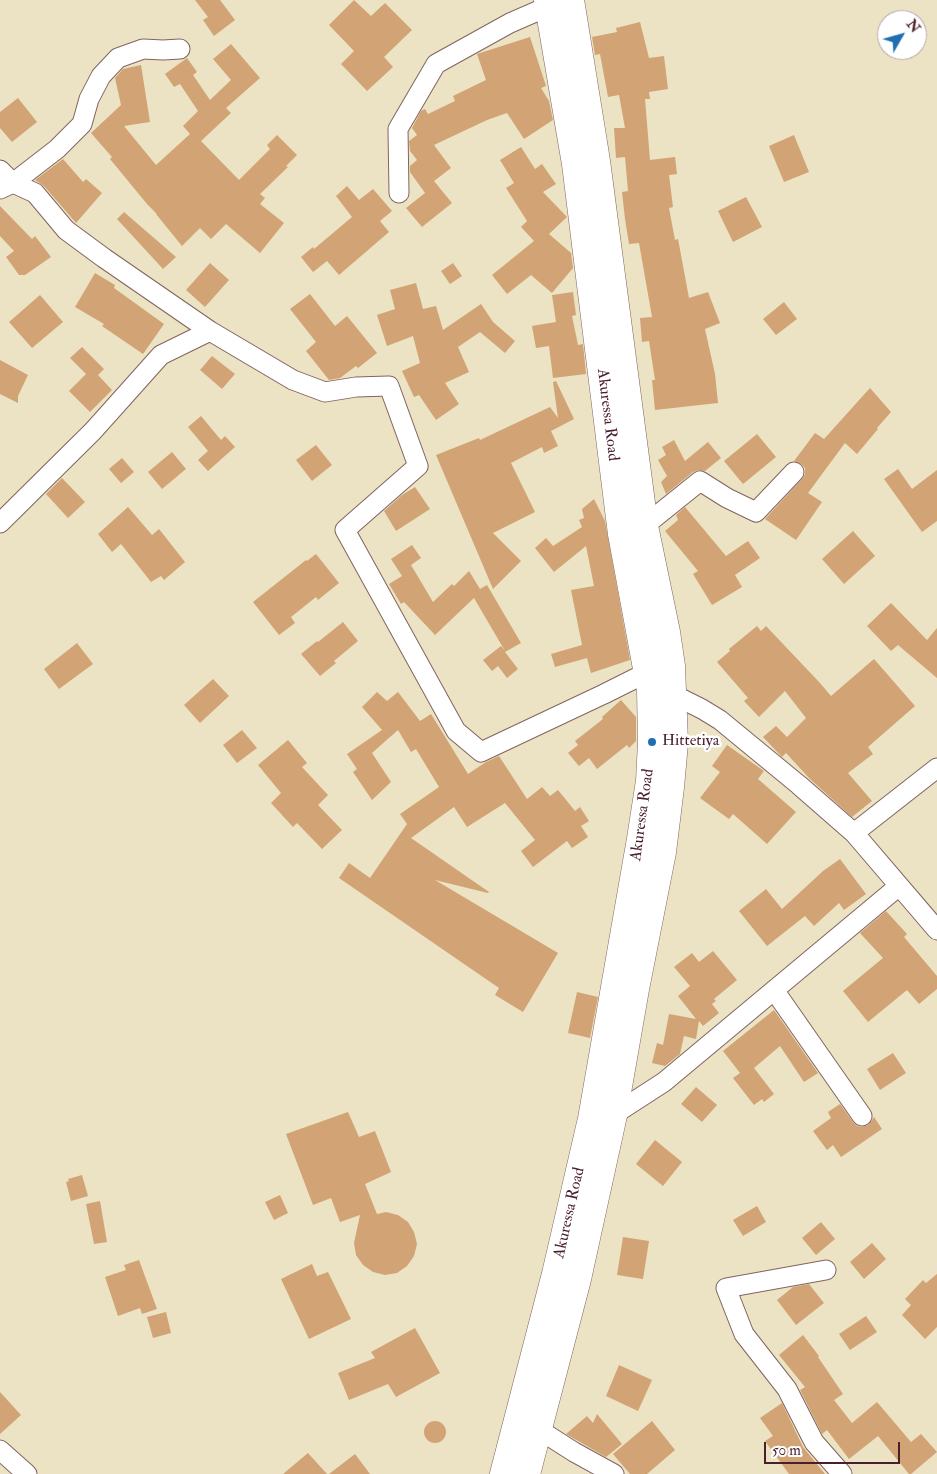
<!DOCTYPE html>
<style>
body{margin:0}
#map{position:relative;width:937px;height:1474px;overflow:hidden;background:#ebe3c3;font-family:"IM FELL Double Pica",serif}
canvas{display:block}
.north{position:absolute;left:877px;top:10px;width:50px;height:50px;box-sizing:border-box;background:#fff;border:1px solid #b7a5aa;border-radius:50%;rotate:52deg;font-size:14px;font-weight:700;line-height:20px;text-align:center;color:#4a1f2b}
.north::after{content:'';display:block;margin:auto;width:18px;height:22px;background:#1f6fb2;clip-path:polygon(50% 0,100% 100%,50% 72%,0 100%)}
.scale{position:absolute;left:764px;top:1442px;width:136px;height:22px;box-sizing:border-box;border:2px solid #4a1f2b;border-top:0;padding-left:6px;font-size:15px;line-height:18px;white-space:nowrap;color:#4a1f2b;-webkit-text-stroke:4px #fff;paint-order:stroke}
</style>
<div id="map">
<canvas width="937" height="1474"></canvas>
<div class="north">N</div>
<div class="scale">50 m</div>
</div>
<script>
const g = document.querySelector('canvas').getContext('2d');
g.lineJoin = 'round';
function fillPath(path, color) {
  g.fillStyle = color;
  g.fill(path, 'evenodd');
}
function strokePath(path, color, width, dash) {
  g.strokeStyle = color;
  g.lineWidth = width;
  g.lineCap = dash ? 'butt' : 'round';
  g.setLineDash(dash || []);
  g.stroke(path);
}
function write(font, color, halo, rows, align = 'center') {
  g.font = font + ' "IM FELL Double Pica",serif';
  g.lineWidth = 5;
  g.setLineDash([]);
  g.textBaseline = 'middle';
  g.strokeStyle = halo;
  g.fillStyle = color;
  for (const [text, x, y, turn = 0] of rows) {
    g.save();
    g.translate(x, y);
    g.rotate((+turn || 0) * Math.PI / 180);
    g.textAlign = isNaN(turn) ? turn : align;
    if (halo) g.strokeText(text, 0, 0);
    g.fillText(text, 0, 0);
    g.restore();
  }
}
fillPath(new Path2D(`
 M195 0H220L235 20 214 36 203 20 208 17Z
 M354 0 371 16 385 3 412 30 384 57 393 67 367 91 341 64 354 51 329 25Z
 M640 22 649 58 664 56 668 89 649 92 650 99H645L650 160 675 157 677 174 669 175 673 207 669 208 675 240 678 239 689 298 708 292 720 323 705 329 715 374 718 403 655 410 652 380H655L649 341 642 342 640 318 652 317 639 243 629 244 625 219 622 192 628 191 625 157 616 158 614 128H625L619 95 608 97 600 54 595 55 592 37 617 32 616 28Z
 M530 37 546 86 541 88 549 101 553 120 524 139 507 113 487 120 434 145 451 168 434 181 452 203 422 227 406 208 425 193 410 172V166L417 160 410 151 409 141 417 135 412 128 421 111 425 109 428 114 455 101 453 96 486 80 477 54Z
 M231 44 260 78 226 108 231 113 201 141 239 180 270 149 267 145 277 135 297 155 286 166 288 167 260 194 265 198 260 204 284 223 260 253 226 224 211 239 200 228 182 246 156 214H157L147 204 110 159 112 157 91 133 121 105 115 78 123 69 141 65 150 122 124 126 156 165 190 134 183 126 198 111 180 84 174 87 165 74 187 58 197 72 193 75 210 100 231 80 213 59Z
 M18 98 37 122 12 142 0 128V112Z
 M794 135 809 172 784 182 769 146Z
 M521 147 535 169 542 164 556 184 543 192 567 217 549 234 571 253 573 268 552 293 531 275 507 294 492 275 534 241 521 227 527 221 506 188 514 183 500 160Z
 M63 159 83 182 86 179 102 193 76 223 44 186 35 180Z
 M347 186 359 200 373 189 392 211 380 221 389 232 339 275 327 261 313 272 301 257 313 247 314 249 352 217 336 196Z
 M746 197 762 227 733 242 718 211Z
 M0 206 32 239 35 236 51 257 25 275H19L6 257 14 251 0 236Z
 M124 212 176 257 163 269 117 219Z
 M210 263 229 280 205 307 186 290Z
 M453 263 462 276 450 284 441 271Z
 M95 273 115 285 114 288 164 324 143 354 102 326 104 324 75 307Z
 M416 283 423 309 436 306 443 330 481 304 493 322 515 341 505 353 480 332 458 347 469 372 445 383 459 404 436 420 419 395 414 397 402 371 420 363 413 336 387 346 377 315 395 309 390 290Z
 M573 292 576 315 572 316 578 345 583 344 586 374 553 378 549 346 536 348 532 326 556 322 552 295Z
 M310 294 335 326 347 316 377 353 358 368 356 366 340 378 329 380 306 351 316 342 290 309Z
 M40 295 63 322 32 348 9 322Z
 M784 302 797 319 776 335 763 319Z
 M82 347 104 369 98 375 112 390 90 412 69 391 86 374 70 358Z
 M212 356 235 374 222 389 200 370Z
 M0 360 28 375 18 396V403L0 394Z
 M556 381 574 419 551 431 558 446 544 453 542 447 511 463 535 512 493 533 521 561 493 589 436 455 479 438 480 440 550 407 558 418 553 382Z
 M870 388 891 412 877 428 878 429 857 454 845 443 808 493 822 502 796 540 765 519 802 479 805 474V468L801 464 794 461 815 433 824 439Z
 M201 416 221 440 225 436 235 447 208 471 198 460 208 451 188 427Z
 M757 434 776 457 743 484 724 461Z
 M674 440 685 461 708 442 721 458 705 471 699 470 693 472 666 494 661 482 667 476 658 460 666 455 662 447Z
 M316 445 332 465 312 481 296 460Z
 M172 452 186 469 162 489 148 472Z
 M122 458 134 472 121 483 109 469Z
 M898 469 912 489 937 470V521L922 532 884 479Z
 M62 478 85 502 68 518 46 494Z
 M415 487 430 509 396 531 384 511 402 495Z
 M594 499 605 521 630 660 591 673 587 658 555 667 551 654 582 645 571 590 594 586 586 546 554 572 535 548 546 538 553 546 582 527 579 520 584 518 582 509Z
 M128 507 152 535 159 529 185 562 164 580 161 576 151 582 121 544 112 552 98 534Z
 M685 507 726 556 748 541 760 558 735 575 742 587 712 605 693 574 698 571 665 531 678 520 676 515Z
 M853 531 875 556 844 584 822 559Z
 M412 545 421 558 411 565 433 602 452 584 454 586 469 571 480 589 487 585 521 643 505 652 518 669 507 678 498 666 492 671 483 660 501 646 505 651 474 598 435 635 404 602 401 604 389 584 402 576 391 559Z
 M316 554 339 583 318 600 316 597 291 617 295 623 279 635 253 602 306 560 307 561Z
 M891 603 927 640 937 628V678L898 645 891 651 867 626Z
 M343 622 358 641 334 661 336 663 320 676 301 654 317 641 318 642Z
 M757 626 761 631 766 626 820 683 831 696 874 659 915 706 868 747 873 754 848 773 872 801 852 817 810 779 786 753 782 757 763 737 776 726 787 737 806 718 785 691 759 717 744 701 748 698 717 662 730 651 729 649Z
 M77 643 93 664 59 689 44 669Z
 M213 679 229 696 200 723 184 705Z
 M377 692 387 701 398 692 420 721 431 714 468 774 486 762 499 756 527 799 542 787 550 796 558 790 575 811 580 807 589 821 581 826 588 837 572 848 567 841 533 867 521 851 535 840 505 803 467 827 454 807 411 838 489 892 488 893 435 880 558 953 523 1012 495 995 499 988 339 878 349 863 370 878 407 824 400 814 439 787 416 749 411 752 398 730 372 753 391 782 372 800 353 772 357 769 347 754 382 730 362 707Z
 M621 700 636 717V741L629 748 627 745 597 769 589 758 579 766 568 753 578 745 575 741 603 719 602 717Z
 M242 730 257 748 237 763 223 745Z
 M288 740 307 763 302 767 328 795 318 805 342 830 322 849 297 823 293 827 271 803 281 793 258 765Z
 M727 745 764 771 758 779 796 812 767 844 733 814 729 819 700 798 720 772 712 766Z
 M840 859 866 894 844 910 839 903 814 926 805 916 767 946 739 911 766 889 782 909 823 871Z
 M886 911 907 934 904 937 937 976V989L919 1004 907 990 868 1022 843 991 883 958 860 933Z
 M713 951 737 980 714 999 716 1001 712 1004 719 1013 703 1026 699 1021 696 1039 684 1036 680 1054 665 1066 652 1063 657 1043 663 1045 669 1014 696 1019 678 996 690 986 674 967 692 953 699 962Z
 M577 992 598 997 590 1038 568 1033Z
 M774 1010 818 1073 804 1082 780 1046 754 1068 774 1094 764 1102 762 1099 754 1105 733 1078 740 1073 723 1051Z
 M893 1053 906 1073 880 1090 867 1069Z
 M696 1087 717 1105 702 1122 681 1104Z
 M840 1104 853 1122 857 1126 862 1127 868 1125 874 1117 882 1129 841 1157 833 1145 827 1150 813 1131 831 1118 828 1112Z
 M348 1112 359 1137 375 1131 391 1172 365 1184 377 1214 386 1212 398 1215 408 1222 414 1232 417 1244 414 1256 407 1266 397 1273 385 1275 373 1272 363 1265 356 1255 354 1243 360 1215 340 1222 331 1198 313 1205 286 1134Z
 M655 1140 682 1162 663 1186 636 1164Z
 M82 1175 88 1196 71 1201 66 1182 69 1181 68 1179Z
 M280 1195 288 1213 274 1220 265 1202Z
 M100 1201 107 1242 94 1244 86 1204Z
 M757 1206 766 1222 743 1236 733 1220Z
 M821 1222 835 1239 816 1255 802 1238Z
 M623 1237 649 1241 643 1279 617 1275Z
 M872 1243 886 1259 864 1279 850 1262Z
 M139 1260 157 1309 142 1314 140 1308 118 1316 105 1277 126 1270 124 1265Z
 M312 1264 317 1276 328 1272 351 1319 309 1339 281 1279Z
 M937 1274V1327L925 1339 902 1315 911 1305 905 1299 923 1280 926 1283Z
 M809 1284 824 1303 796 1325 777 1300 793 1287Z
 M166 1312 171 1333 153 1338 147 1317Z
 M866 1316 877 1332 850 1350 839 1334Z
 M415 1328 440 1373 396 1397 388 1384 349 1400 338 1373 375 1358 371 1352Z
 M803 1335 819 1356 818 1357 843 1394 834 1400 852 1423 877 1402 911 1442 921 1434 937 1452 911 1474H909L878 1436 849 1459 827 1430 822 1434 800 1390 805 1387 779 1355Z
 M619 1365 652 1380 638 1411 606 1396Z
 M0 1392 21 1415 0 1434Z
 M782 1403 803 1447 825 1474H789L765 1441 773 1436 760 1418Z
 M597 1414 622 1444 606 1457 566 1434 587 1416 593 1423Z
 M652 1421 675 1450 647 1474H630L613 1454Z
 M424 1432a11 11 0 1 1 22 0a11 11 0 1 1-22 0Z
 M308 1453 327 1474H283Z
 M355 1454 370 1474H329Z`), '#d2a375');
const minor = new Path2D(`
 M0 170 13 183 57 149 82 124 89 99 101 76 118 58 143 49 163 50 180 49
 M0 189 13 183 35 193 66 230 104 258 210 331 293 380 325 392 356 387 389 386 418 466 345 530 456 731 481 752 604 694 648 672
 M399 193 398 129 436 64 510 23 549 6 560 4
 M0 523 93 431 161 355 210 331
 M644 526 700 481 727 498 756 512 794 472
 M662 692 672 694 702 709 720 720 799 785 854 833 937 930
 M854 833 937 768
 M774 990 862 1116
 M613 1115 664 1082 899 886
 M826 1270 726 1288 744 1334 787 1389 814 1442 842 1474
 M538 1429 574 1452 614 1474
 M0 1450 27 1474`);
const trunk = new Path2D(`
 M504 1474 556 1274 592 1119 641 839 650 781 652 742 651 690 622 534 576 164 548 0
 M526 1474 577 1279 613 1115 635 989 662 852 670 787 674 743 671 666 666 632 644 526 596 161 570 0`);
strokePath(minor, '#826460', 21);
strokePath(trunk, '#826460', 29);
strokePath(minor, '#fff', 19);
strokePath(trunk, '#fff', 28);
for (const [x, y, r, color] of [
 [652,742,5,"#1f6fb2"]
]) {
  const dot = new Path2D();
  dot.arc(x, y, r, 0, 2 * Math.PI);
  g.fillStyle = color;
  g.fill(dot);
  strokePath(dot, '#fff', 2);
}
write('16px', '#4a1f2b', '#fff', [
 ["Akuressa Road",607,415,83],
 ["Akuressa Road",643,815,-82],
 ["Akuressa Road",570,1213,-77]
]);
write('16px', '#4a1f2b', '#fff', [
 ["Hittetiya",662,742]
], 'left');
</script>
